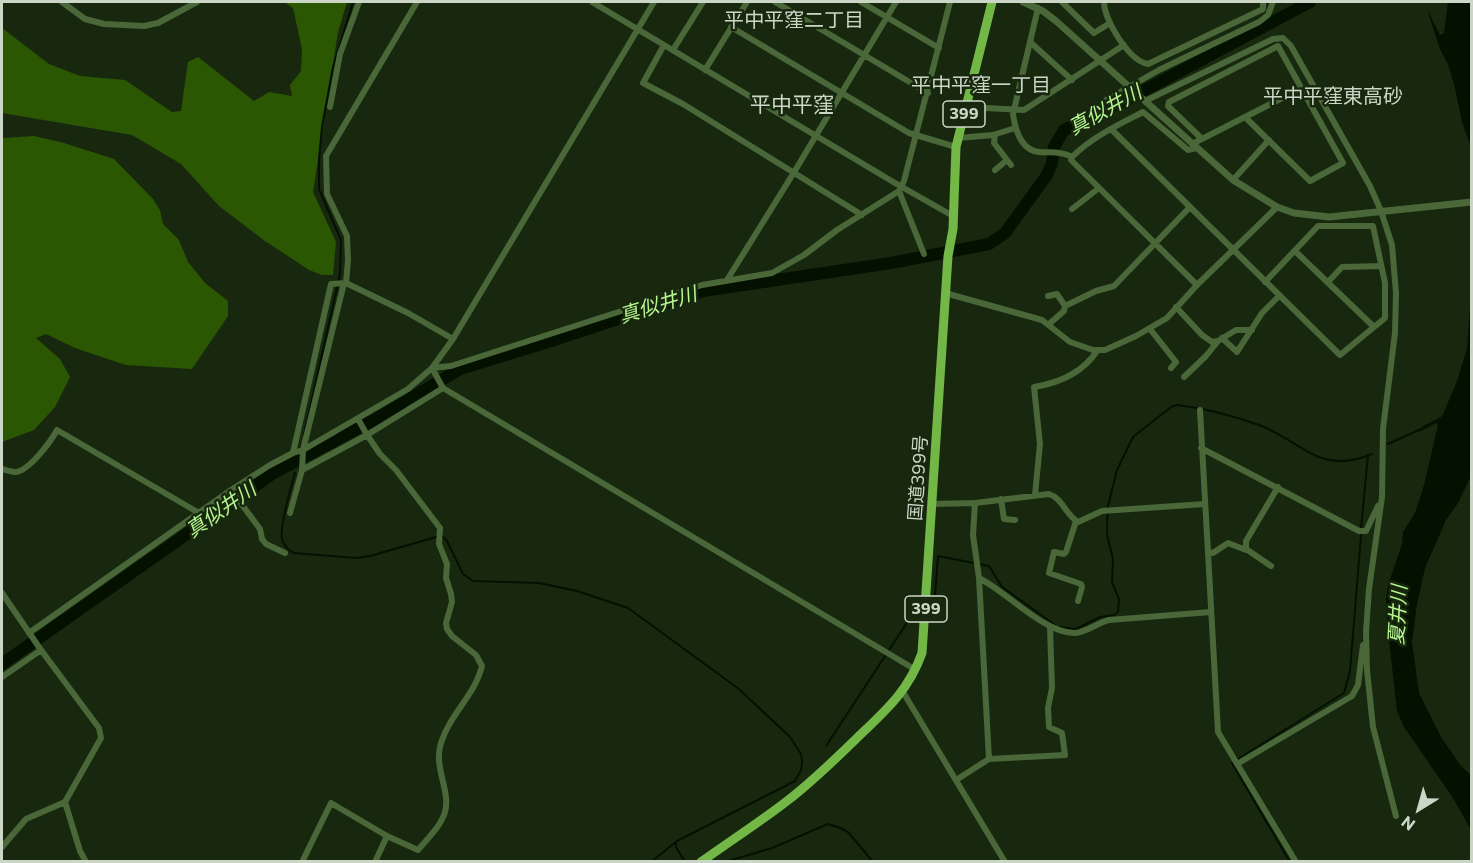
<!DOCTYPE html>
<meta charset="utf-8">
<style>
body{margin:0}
#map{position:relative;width:1473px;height:863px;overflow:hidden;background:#18280f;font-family:Commissioner,sans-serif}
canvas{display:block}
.frame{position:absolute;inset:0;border:3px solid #ccd6c7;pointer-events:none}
.north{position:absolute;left:1389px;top:779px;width:60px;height:60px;-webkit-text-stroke:4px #18280f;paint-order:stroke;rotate:217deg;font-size:16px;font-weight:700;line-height:24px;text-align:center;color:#ccd6c7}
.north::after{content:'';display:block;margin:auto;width:21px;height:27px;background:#ccd6c7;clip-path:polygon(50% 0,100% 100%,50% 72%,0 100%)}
</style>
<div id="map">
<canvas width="1473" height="863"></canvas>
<div class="frame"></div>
<div class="north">N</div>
</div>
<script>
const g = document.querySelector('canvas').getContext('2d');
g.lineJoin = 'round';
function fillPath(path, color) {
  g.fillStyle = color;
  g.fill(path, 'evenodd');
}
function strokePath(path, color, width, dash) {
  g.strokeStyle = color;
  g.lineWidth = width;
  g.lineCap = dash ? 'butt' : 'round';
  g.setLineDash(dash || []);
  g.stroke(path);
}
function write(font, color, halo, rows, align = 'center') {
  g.font = font + ' Commissioner,"Noto Sans JP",sans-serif';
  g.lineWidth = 5;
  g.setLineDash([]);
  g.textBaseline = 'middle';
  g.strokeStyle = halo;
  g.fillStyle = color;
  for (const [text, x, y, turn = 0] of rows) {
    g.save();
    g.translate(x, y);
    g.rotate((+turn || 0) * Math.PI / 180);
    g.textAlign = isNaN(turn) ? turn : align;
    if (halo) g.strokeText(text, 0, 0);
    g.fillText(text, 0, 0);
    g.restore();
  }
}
fillPath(new Path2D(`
 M284 2H347L338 32 313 192 336 242 333 275H322L309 270 265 241 219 206 181 164 132 135 2 113V28L49 64 80 76 125 80 172 112 181 111 188 62 198 57 254 101 269 92 292 96 290 85 301 71 302 49 293 8Z
 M34 136 64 143 114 159 153 199 160 210 163 224 179 240 188 262 205 283 228 301V316L192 369 126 365 75 348 46 334 36 338 60 359 70 377 55 407 34 430 2 442V138Z`), '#2b5703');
fillPath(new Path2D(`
 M1448 2H1471V147L1462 122 1455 88 1448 64 1440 49 1427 9 1440 35 1444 33Z
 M1471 292V476L1458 503 1446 520 1425 568 1417 604 1412 642 1419 693 1441 737 1461 766 1471 775V830L1453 798 1404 727 1397 711 1388 631 1386 597 1389 582 1402 544 1403 532 1415 513 1424 485 1438 425 1436 423 1419 432 1423 426 1441 417 1444 412 1457 381 1467 349Z`), '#041000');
strokePath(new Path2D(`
 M304 435 340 274 341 240 319 189V159L322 127 333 67 353 2
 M1388 444 1421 429
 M295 473C291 487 279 527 282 539 284 546 288 550 294 553L356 558 370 556 436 537H443L447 541 463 574 473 581 539 583 577 591 628 608 739 689 790 737 801 754 802 762 801 770 795 781 677 841 651 862
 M1361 529 1368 455
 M932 607 934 608 938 556 989 566 1002 587 1055 625
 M1060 627 1076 629 1100 617 1114 615 1118 612 1119 599 1112 582 1113 559 1107 535V524L1108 506 1117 470 1133 437 1171 407 1177 405C1205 408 1233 416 1259 425 1302 441 1319 476 1372 454
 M826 746 918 606 921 607
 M1238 759 1344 693 1350 671 1361 535
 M1232 763 1290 862
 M676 843V847L685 862
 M725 862 772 848 828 824 838 827 848 832 873 862`), '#041000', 2);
strokePath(new Path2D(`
 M2 664 272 474 376 419 460 369 545 343 703 291 891 263 989 244 1005 233 1047 175 1052 163 1054 147 1064 130 1132 97 1310 2`), '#041000', 12);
strokePath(new Path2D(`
 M62 2 85 19 104 24 144 26 158 23 197 2
 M417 2 326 156 327 194 347 236 348 260 346 283 408 313 453 339
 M592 2 895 183 953 216
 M775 2 928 93
 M861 2 939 48
 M1062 2 1094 33 1110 23
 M1104 2C1104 20 1129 61 1148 64L1263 9V2
 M1038 8 1013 114C1015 129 1021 150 1039 152 1050 153 1062 151 1072 157
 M731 27 909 133 956 147
 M1030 42 1072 80
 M664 45 643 83 683 104 862 215
 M673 50 703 2
 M705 70 747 2
 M1106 100 1159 70 1259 22 1268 15 1273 2
 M1145 101 1273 39 1283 38 1291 46 1370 186 1381 211 1392 245 1396 293 1395 333 1383 429 1382 497 1369 589 1366 632 1367 670 1373 727 1396 816
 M330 107 340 54 359 2
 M966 107 1024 110 1124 45
 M1111 129 1340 355 1385 318V283L1373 226H1318L1265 282
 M995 135 994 143 1011 165
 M958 138 993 135 1015 128
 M1201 138 1168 106 1169 102 1278 46 1343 163 1310 181 1245 117
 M1192 144 1300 89
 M1072 157 1071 160 1073 162 1197 285
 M1072 157C1092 137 1118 125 1143 112L1188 150 1197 148
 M995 170 1007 160
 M1233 180 1269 140
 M899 191 924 254
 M1072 209 1099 188
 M1295 251 1374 327
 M727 280 793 174 896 2
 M1328 282 1342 267 1381 266
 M344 283 303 450 302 470 367 435 358 419
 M945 293 1042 320 1070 342 1093 350H1105L1136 336 1167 318 1197 285 1277 207
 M1048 296 1057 294 1065 306 1064 311 1049 324
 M1065 306 1096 291 1114 286 1190 207
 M1176 307 1202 335 1212 342 1218 341 1236 330H1252
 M1150 329 1176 362 1171 368
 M1222 338 1237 352 1262 313 1279 296
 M432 368 451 366 702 285 772 273 804 255 837 230 899 191 904 181 950 2
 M432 368 443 388 916 670
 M1184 377 1206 356 1218 341
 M1200 410 1218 732 1296 862
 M1201 448 1359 531H1366L1378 506
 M293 453 331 284 346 283
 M2 469C6 470 12 472 16 472 30 470 51 441 57 430L199 513
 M231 490 260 529 262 539 266 544 285 553
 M1035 495 1040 444 1034 387C1059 383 1083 372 1097 351
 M1001 499 1004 519 1015 520
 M975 503 973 535 979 578 989 759
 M933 504 975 503 1049 494C1062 498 1066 515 1078 522L1102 511 1205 504
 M290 513 302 470
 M1076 521 1066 552 1064 554 1054 552 1049 573 1081 584 1082 587 1078 601
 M1246 549 1271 566
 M1208 552 1213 553 1228 543 1246 550V541L1278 487
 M979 578C1007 592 1045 634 1075 633 1087 632 1097 623 1109 620L1211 612
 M2 593 41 650 99 728 101 738 65 802 26 819 2 847
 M29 633 231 490 270 465 293 453 303 450 408 389 432 368 453 339 654 2
 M2 677 41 650
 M903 692 1005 862
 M1237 764 1352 696 1358 685 1363 645
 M956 780 989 759 1065 755 1062 733 1049 727 1048 708 1052 688 1050 627
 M65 802 80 851 86 862
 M302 862 331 803 387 836 418 850C427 839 441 826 445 812 451 791 433 767 441 743 450 714 475 695 482 666L476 655 452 636 447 629 446 623 452 602 451 594 446 578 447 564 439 544 440 528 396 470 380 454 367 435 443 388
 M375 862 387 836`), '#496738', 6);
strokePath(new Path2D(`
 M1023 2 1043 11 1056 21 1233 180 1277 207 1294 213 1329 217 1472 202`), '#496738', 7);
strokePath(new Path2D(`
 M701 862C730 841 760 822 787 801 812 782 834 760 856 739 885 711 908 692 922 653L948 256 953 229 956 147 992 2`), '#73b846', 9);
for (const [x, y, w] of [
 [964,114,42],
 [926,609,42]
]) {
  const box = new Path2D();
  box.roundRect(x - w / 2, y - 13, w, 26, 4.5);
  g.fillStyle = '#18280f';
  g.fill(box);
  strokePath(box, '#ccd6c7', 1.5);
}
write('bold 16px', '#ccd6c7', null, [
 ["399",964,114],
 ["399",926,609]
]);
write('18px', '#ccd6c7', '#18280f', [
 ["国道399号",918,478,-86]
]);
write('20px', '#ccd6c7', '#18280f', [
 ["平中平窪二丁目",794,20],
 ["平中平窪一丁目",981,85],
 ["平中平窪東高砂",1333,96]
]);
write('italic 20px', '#b5f691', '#18280f', [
 ["真似井川",1105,110,-29],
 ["真似井川",658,305,-17],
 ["真似井川",221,510,-35],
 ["夏井川",1398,615,-87]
]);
write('21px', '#ccd6c7', '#18280f', [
 ["平中平窪",792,105]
]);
</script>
